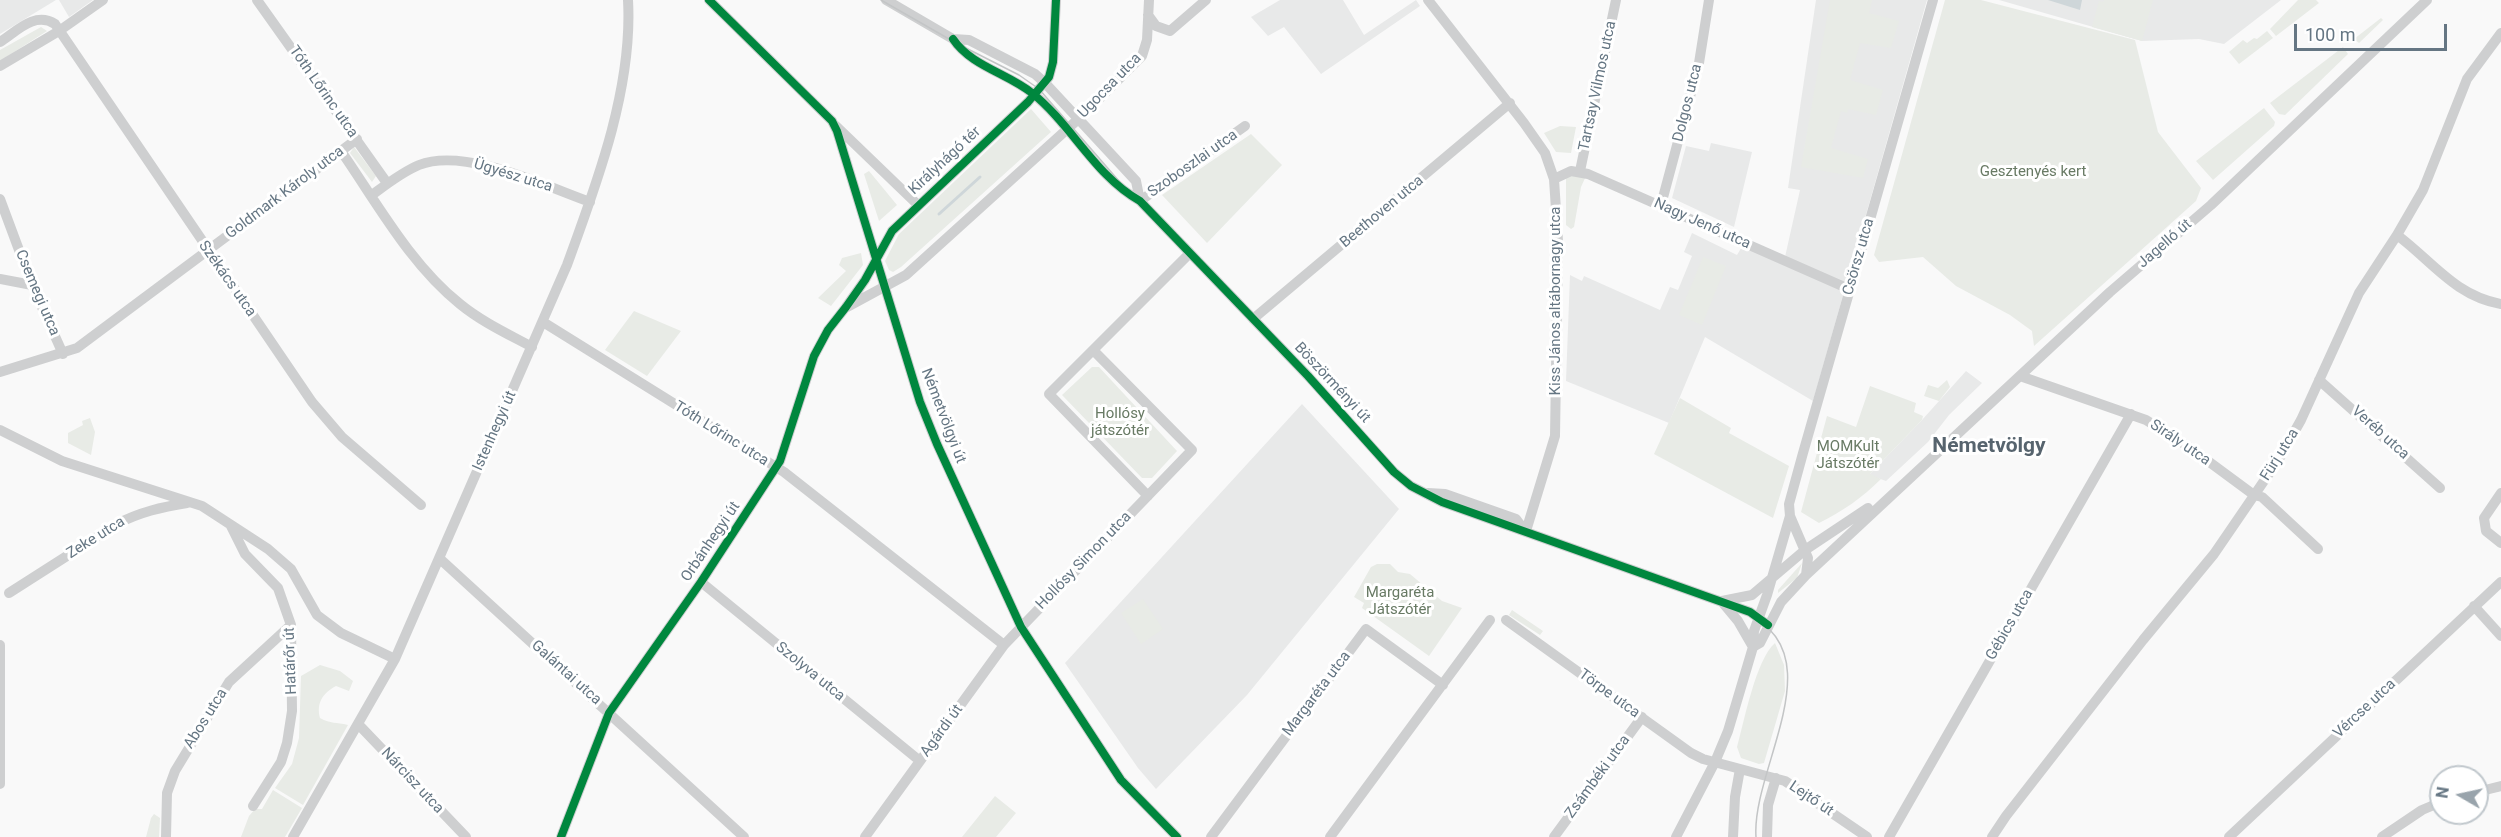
<!DOCTYPE html>
<meta charset="utf-8">
<style>
body{margin:0}
#map{position:relative;width:2501px;height:837px;overflow:hidden;background:#f9f9f9;font-family:Roboto,sans-serif}
canvas{display:block}
.north{position:absolute;left:2429px;top:765px;width:60px;height:60px;box-sizing:border-box;background:#fff;border:2px solid #c1c8cd;border-radius:50%;rotate:279deg;font-size:16px;font-weight:700;line-height:24px;text-align:center;color:#657683}
.north::after{content:'';display:block;margin:auto;width:21px;height:27px;background:#99a4ac;clip-path:polygon(50% 0,100% 100%,50% 72%,0 100%)}
.scale{position:absolute;left:2294px;top:24px;width:153px;height:27px;box-sizing:border-box;border:3px solid #657683;border-top:0;padding-left:8px;font-size:18px;line-height:21px;white-space:nowrap;color:#657683;-webkit-text-stroke:4px #fff;paint-order:stroke}
</style>
<div id="map">
<canvas width="2501" height="837"></canvas>
<div class="north">N</div>
<div class="scale">100 m</div>
</div>
<script>
const g = document.querySelector('canvas').getContext('2d');
g.lineJoin = 'round';
function fillPath(path, color) {
  g.fillStyle = color;
  g.fill(path, 'evenodd');
}
function strokePath(path, color, width, dash) {
  g.strokeStyle = color;
  g.lineWidth = width;
  g.lineCap = dash ? 'butt' : 'round';
  g.setLineDash(dash || []);
  g.stroke(path);
}
function write(font, color, halo, rows, align = 'center') {
  g.font = font + ' Roboto,sans-serif';
  g.lineWidth = 6;
  g.setLineDash([]);
  g.textBaseline = 'middle';
  g.strokeStyle = halo;
  g.fillStyle = color;
  for (const [text, x, y, turn = 0] of rows) {
    g.save();
    g.translate(x, y);
    g.rotate((+turn || 0) * Math.PI / 180);
    g.textAlign = isNaN(turn) ? turn : align;
    if (halo) g.strokeText(text, 0, 0);
    g.fillText(text, 0, 0);
    g.restore();
  }
}
fillPath(new Path2D(`
 M0 0H56L0 34Z
 M59 0H93L69 17Z
 M1280 0H1343L1364 35 1416 0 1420 6 1321 74 1284 27 1268 36 1251 17Z
 M1816 0H1927L1813 401 1705 337 1669 423 1566 381 1570 275 1582 281 1584 276 1660 310 1670 287 1678 290 1692 256 1684 252 1692 233 1737 255 1746 240 1785 257 1800 190 1788 188Z
 M1999 0H2281L2224 44 2199 39 2142 41Z
 M1711 143 1752 152 1734 227 1672 198 1686 146 1709 151Z
 M1966 371 1982 383 1949 415 1928 442 1886 481 1869 475 1922 420Z
 M1302 404 1399 509 1247 695 1156 789 1138 768 1065 663Z`), '#e8e9e9');
fillPath(new Path2D(`
 M1830 0H1872L1869 13 1899 21 1891 48 1860 43 1850 80 1883 90 1876 115 1848 109 1847 113 1841 111 1831 148 1868 159 1863 178 1801 167Z
 M1945 0H1981L2135 40 2158 132 2201 188 2196 201 2034 346 2032 331 2010 315 1956 286 1923 257 1879 262 1874 255Z
 M2104 0H2153L2142 41 2092 27 2099 1 2103 2Z
 M2298 0H2316L2319 3 2276 36 2270 29Z
 M2381 18 2383 20 2359 43 2354 39Z
 M41 27 47 31 0 61V50Z
 M2267 31 2273 38 2239 64 2229 52 2243 40 2247 43 2254 38 2257 39Z
 M2343 47 2348 54 2285 115 2279 114 2270 103Z
 M2264 108 2275 122 2274 126 2213 180 2196 161Z
 M1031 109 1051 132 901 267 893 272 889 270 885 261 899 234Z
 M1560 126 1576 127 1571 153 1556 152 1544 133Z
 M1251 134 1282 165 1207 243 1162 195Z
 M354 147 376 176 372 182 350 153Z
 M869 171 897 205 879 221 864 174Z
 M1572 175 1586 176 1581 187 1574 227 1571 229 1566 225V178Z
 M861 253 863 265 831 306 818 298 846 271 839 265 842 258Z
 M1703 257 1726 266 1702 325 1679 315Z
 M634 311 681 331 647 376 605 350Z
 M1092 367H1099L1177 451 1152 478H1142L1062 395Z
 M1947 380 1950 387 1939 401 1924 396 1928 385 1938 388Z
 M1870 386 1916 403 1914 412 1923 416 1922 420 1870 474 1881 479C1862 498 1843 511 1819 523L1801 512 1827 416 1856 427Z
 M1680 398 1731 428 1729 433 1789 466 1773 518 1654 454Z
 M90 418 95 432 91 455 68 443V433L83 425 82 421Z
 M1802 563 1797 578 1778 593V590Z
 M1377 564H1390L1398 572 1410 574 1442 601 1462 608 1429 656 1362 608 1364 603 1354 597 1371 567Z
 M1143 599 1163 629 1141 644 1121 613Z
 M1512 610 1543 631 1540 635 1509 615Z
 M1775 643 1784 665 1785 691 1764 763 1759 764 1741 758 1737 747C1744 722 1756 659 1775 643Z
 M320 665 340 671 353 681 349 691 336 686C323 693 316 703 320 718 331 724 336 722 348 725L303 805 275 788 292 764 299 738 301 676Z
 M273 790 302 808 285 837H241L249 816 255 809H262Z
 M995 796 1016 813 996 837H962Z
 M154 814 160 818 159 837H146L151 818Z`), '#e8ebe6');
fillPath(new Path2D(`
 M2048 0H2082L2080 10Z`), '#ced6d9');
strokePath(new Path2D(`
 M939 214 980 177`), '#ced6d9', 3);
strokePath(new Path2D(`
 M257 0 387 183
 M709 0 832 121 837 131 920 402 937 444 1021 627 1121 780 1177 837
 M886 0 953 39 969 40 1035 74 1045 83 1136 181 1140 201
 M1428 0 1524 123 1545 153 1554 179 1558 241 1555 436 1526 531
 M1148 15 1156 26 1170 31 1206 0
 M953 39C971 66 1007 73 1032 93 1072 125 1095 176 1140 201L1308 376 1394 472 1411 486 1442 502 1750 612 1768 625
 M0 42C17 31 35 11 55 24L312 402 342 437 421 505
 M0 66 59 31 103 0
 M836 126 918 205
 M341 151C377 203 410 264 460 304 482 322 508 334 532 347
 M1580 171 1616 0
 M1554 179 1571 171 1588 174 1849 289
 M372 195C387 184 402 172 419 165 465 147 545 186 590 202
 M0 199 32 285 63 354
 M1140 201 1245 126
 M1661 205 1699 63 1709 0
 M2397 235C2432 261 2455 296 2501 304
 M0 279 32 285
 M847 307 906 275 1085 113 1142 56 1147 40 1149 0
 M1253 319 1510 103
 M543 322 784 472 1004 645
 M0 372 77 348 357 139
 M2020 376 2146 420 2189 447 2254 495 2262 497 2318 549
 M2319 380 2440 488
 M0 430 62 461 202 506 268 549 291 569 317 615 341 633 395 659
 M1428 493 1445 494 1516 519 1525 531
 M2501 493 2484 518 2486 531 2501 543
 M1148 496 1049 394 1190 253
 M1790 516 1808 558 1806 575
 M231 526 245 554 278 588 291 625 292 711 287 743 281 762 253 806
 M439 558 744 837
 M701 582 920 761
 M9 593 117 524C140 512 162 507 187 503
 M1722 601 1752 595 1805 550 1868 508
 M1723 603 1738 621 1753 647
 M2474 606 2501 636
 M1506 620 1691 753 1703 759 1785 781 1867 837
 M0 645V784
 M1753 647 1760 643 1781 602 1806 575 2110 292 2211 205 2427 0
 M359 725 466 837
 M2477 792 2501 786
 M166 837 167 793 175 771 229 682 291 625
 M293 837 395 659 567 265C597 183 633 88 628 0
 M561 837 609 713 701 582 780 461 814 356 828 330 846 307 865 280 892 231 1028 102 1049 77 1053 62 1056 0
 M865 837 1004 645 1192 450 1093 350
 M1211 837 1366 629 1443 685
 M1330 837 1490 620
 M1554 837 1642 717
 M1676 837 1715 762 1728 731 1753 647 1754 631 1767 595 1790 516 1789 504 1803 453 1933 0
 M1733 837 1735 797 1740 769
 M1767 837 1768 805 1776 778
 M1889 837 2131 414
 M1992 837 2006 816 2143 640 2214 554 2279 459 2301 420 2359 293 2397 235 2423 190 2467 79 2501 33
 M2229 837 2501 582
 M2382 837 2422 810 2441 802`), '#cecfd0', 10);
strokePath(new Path2D(`
 M881 0 956 43 1019 75 1039 89 1132 196 1306 377 1393 475 1409 489 1440 504 1743 612C1838 652 1751 768 1756 837`), '#c3c5c6', 1.5);
strokePath(new Path2D(`
 M709 0 832 121 837 131 920 402 937 444 1021 627 1121 780 1177 837
 M953 39C971 66 1007 73 1032 93 1072 125 1095 176 1140 201L1308 376 1394 472 1411 486 1442 502 1750 612 1768 625
 M561 837 609 713 701 582 780 461 814 356 828 330 846 307 865 280 892 231 1028 102 1049 77 1053 62 1056 0`), '#00873e', 8);
write('15px', '#657683', '#fff', [
 ["Ugocsa utca",1110,86,-46],
 ["Tartsay Vilmos utca",1598,86,-78],
 ["Tóth Lőrinc utca",323,92,55],
 ["Dolgos utca",1688,103,-76],
 ["Királyhágó tér",945,161,-43],
 ["Szoboszlai utca",1193,164,-35],
 ["Ügyész utca",513,176,17],
 ["Goldmark Károly utca",285,193,-37],
 ["Beethoven utca",1382,212,-40],
 ["Nagy Jenő utca",1702,224,24],
 ["Jagelló út",2165,244,-41],
 ["Csörsz utca",1859,257,-74],
 ["Székács utca",227,279,55],
 ["Csemegi utca",37,293,67],
 ["Kiss János altábornagy utca",1556,301,-90],
 ["Böszörményi út",1332,383,47],
 ["Németvölgyi út",943,416,69],
 ["Istenhegyi út",495,431,-66],
 ["Veréb utca",2380,433,42],
 ["Tóth Lőrinc utca",721,434,32],
 ["Sirály utca",2180,443,34],
 ["Fürj utca",2280,455,-58],
 ["Zeke utca",96,538,-32],
 ["Orbánhegyi út",711,542,-56],
 ["Hollósy Simon utca",1084,561,-46],
 ["Gébics utca",2010,625,-60],
 ["Határőr út",291,661,-92],
 ["Szolyva utca",810,672,39],
 ["Galántai utca",566,673,42],
 ["Margaréta utca",1317,694,-53],
 ["Törpe utca",1609,694,36],
 ["Vércse utca",2365,709,-43],
 ["Abos utca",206,719,-58],
 ["Agárdi út",942,731,-54],
 ["Zsámbéki utca",1598,777,-54],
 ["Nárcisz utca",412,781,47],
 ["Lejtő út",1811,799,34]
]);
write('15px', '#687a64', '#fff', [
 ["Gesztenyés kert",2033,172],
 ["Hollósy",1120,414],
 ["játszótér",1120,431],
 ["MOMKult",1848,447],
 ["Játszótér",1848,464],
 ["Margaréta",1400,593],
 ["Játszótér",1400,610]
]);
write('bold 21px', '#57646e', '#fff', [
 ["Németvölgy",1989,447]
]);
</script>
